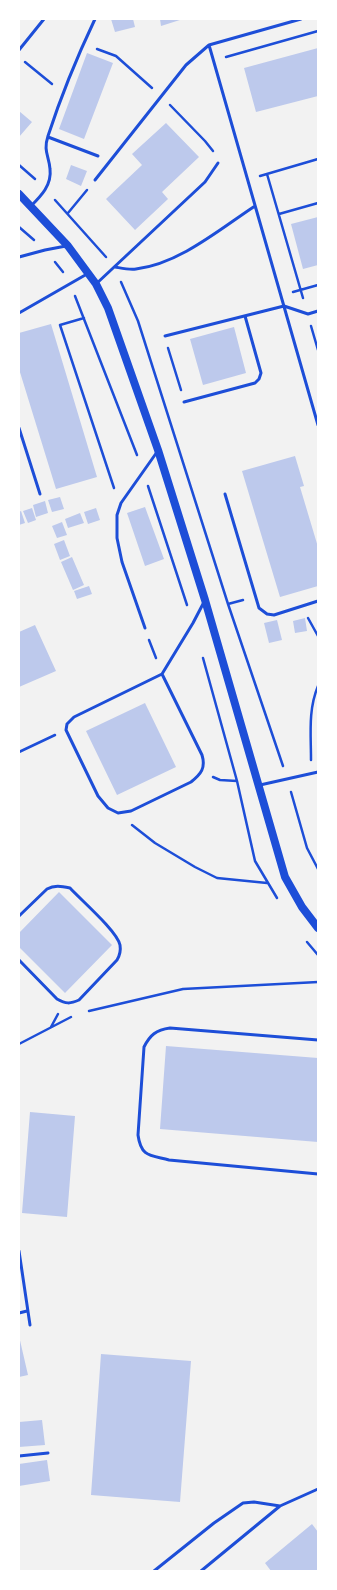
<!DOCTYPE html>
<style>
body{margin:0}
#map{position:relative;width:337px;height:1590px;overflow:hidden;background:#f2f2f2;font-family:"Work Sans",sans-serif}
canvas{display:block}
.frame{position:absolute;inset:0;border:20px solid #fff;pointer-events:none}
</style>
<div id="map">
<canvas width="337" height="1590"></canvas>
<div class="frame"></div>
</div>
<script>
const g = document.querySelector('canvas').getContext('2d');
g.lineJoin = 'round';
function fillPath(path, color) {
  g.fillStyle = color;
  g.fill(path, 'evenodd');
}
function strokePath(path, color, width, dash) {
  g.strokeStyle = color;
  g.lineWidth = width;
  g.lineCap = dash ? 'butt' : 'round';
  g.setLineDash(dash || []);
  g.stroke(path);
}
fillPath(new Path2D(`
 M111 19H133L135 27 115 32Z
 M160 19H183L161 26Z
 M318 48V96L256 112 244 68Z
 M87 53 113 63 84 139 59 129Z
 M19 111 32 122 19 137Z
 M166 123 199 157 162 192 168 199 135 230 106 199 142 165 132 154Z
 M71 165 87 171 81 186 66 179Z
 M318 217V265L303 269 291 224Z
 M51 324 97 477 56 489 19 369V333Z
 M234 327 246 373 203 385 190 339Z
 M295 456 304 486 300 487 318 547V586L280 597 242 471Z
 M60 497 64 509 52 512 48 500Z
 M45 501 48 513 36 517 33 505Z
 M145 507 164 559 145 566 127 513Z
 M32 508 36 520 28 523 23 511Z
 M96 508 100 520 88 524 84 512Z
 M21 511 25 523 19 525V512Z
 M80 513 84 523 68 528 65 519Z
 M62 522 67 535 57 538 52 526Z
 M64 540 70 556 60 560 54 544Z
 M72 557 84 585 73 590 61 562Z
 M89 586 92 594 77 599 74 591Z
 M305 618 307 631 295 633 293 621Z
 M277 620 282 640 269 643 264 623Z
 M35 625 56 671 19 687V632Z
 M145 703 176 767 117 795 86 731Z
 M59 892 112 945 65 993 19 947V933Z
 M166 1046 318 1058V1142L160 1129Z
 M30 1112 75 1116 67 1217 22 1213Z
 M19 1336 28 1375 19 1377Z
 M101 1354 191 1361 180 1502 91 1495Z
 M42 1420 45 1445 19 1447V1422Z
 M47 1460 50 1481 19 1486V1464Z
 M312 1524 318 1532V1571H271L265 1563Z`), '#bdc9ec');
strokePath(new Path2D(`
 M97 49 116 56 152 88
 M226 57 318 31
 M25 62 52 84
 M170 105 205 141 213 151
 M19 165 35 179
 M267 174 303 298
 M260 176 318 159
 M55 200 106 257
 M68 213 87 190
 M279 214 318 203
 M19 227 34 240
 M55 262 63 272
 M121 282 138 321 228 604 283 766
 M293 292 318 285
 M75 296 137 455
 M84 318 60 325 114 488
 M311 326 318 350
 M168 348 181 390
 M148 486 187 605
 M228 604 243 600
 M308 618 318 636
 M149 640 156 658
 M203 658 237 781 255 861 277 898
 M19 752 55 735
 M311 760C311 734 308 710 318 686
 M213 777 220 780 237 781
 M291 792 307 848 318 869
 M132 825 155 843 195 867 217 878 267 883
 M307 942 318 955
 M89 1011 183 989 318 982
 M51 1027 58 1014
 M19 1044 71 1017`), '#1d4ed8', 2.5);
strokePath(new Path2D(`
 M301 19 209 45 318 425
 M19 50 44 19
 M48 137 98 156
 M95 180 186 65 209 45
 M31 206C41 196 52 185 50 169 49 156 43 151 48 136 61 96 77 57 95 19
 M19 257 45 250 66 246
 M115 267C121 268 129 270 136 269 179 264 220 229 255 206
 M96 284 205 182 218 163
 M19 313 87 274
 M165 336 284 306 308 314 318 311
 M184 402 255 383 259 379 261 373 245 316
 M19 428 40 494
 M225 494 259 608 267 614 274 615 318 601
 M145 628 122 562 117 538V515L121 503 157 452
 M162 674 202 755C206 768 201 774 191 782L131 811 118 813 108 808 98 796 66 730 67 724 74 717 162 674 193 623 204 602
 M260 785 318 772
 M19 916 47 889C54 885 61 886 70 888 81 900 117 931 120 945 121 951 120 955 117 960L79 1000C70 1004 66 1004 57 999L19 960
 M318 1040 170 1028C156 1030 150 1035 144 1047L138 1135C141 1157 150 1155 169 1160L318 1174
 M19 1251 30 1325
 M19 1313 27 1311
 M19 1456 48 1453
 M154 1571 214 1523 243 1503 254 1502 280 1506 318 1489
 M201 1571 280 1506`), '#1d4ed8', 3);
strokePath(new Path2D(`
 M19 194 68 246 96 284 108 308 158 450 205 600 285 877 302 907 318 928`), '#1d4ed8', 8);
</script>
